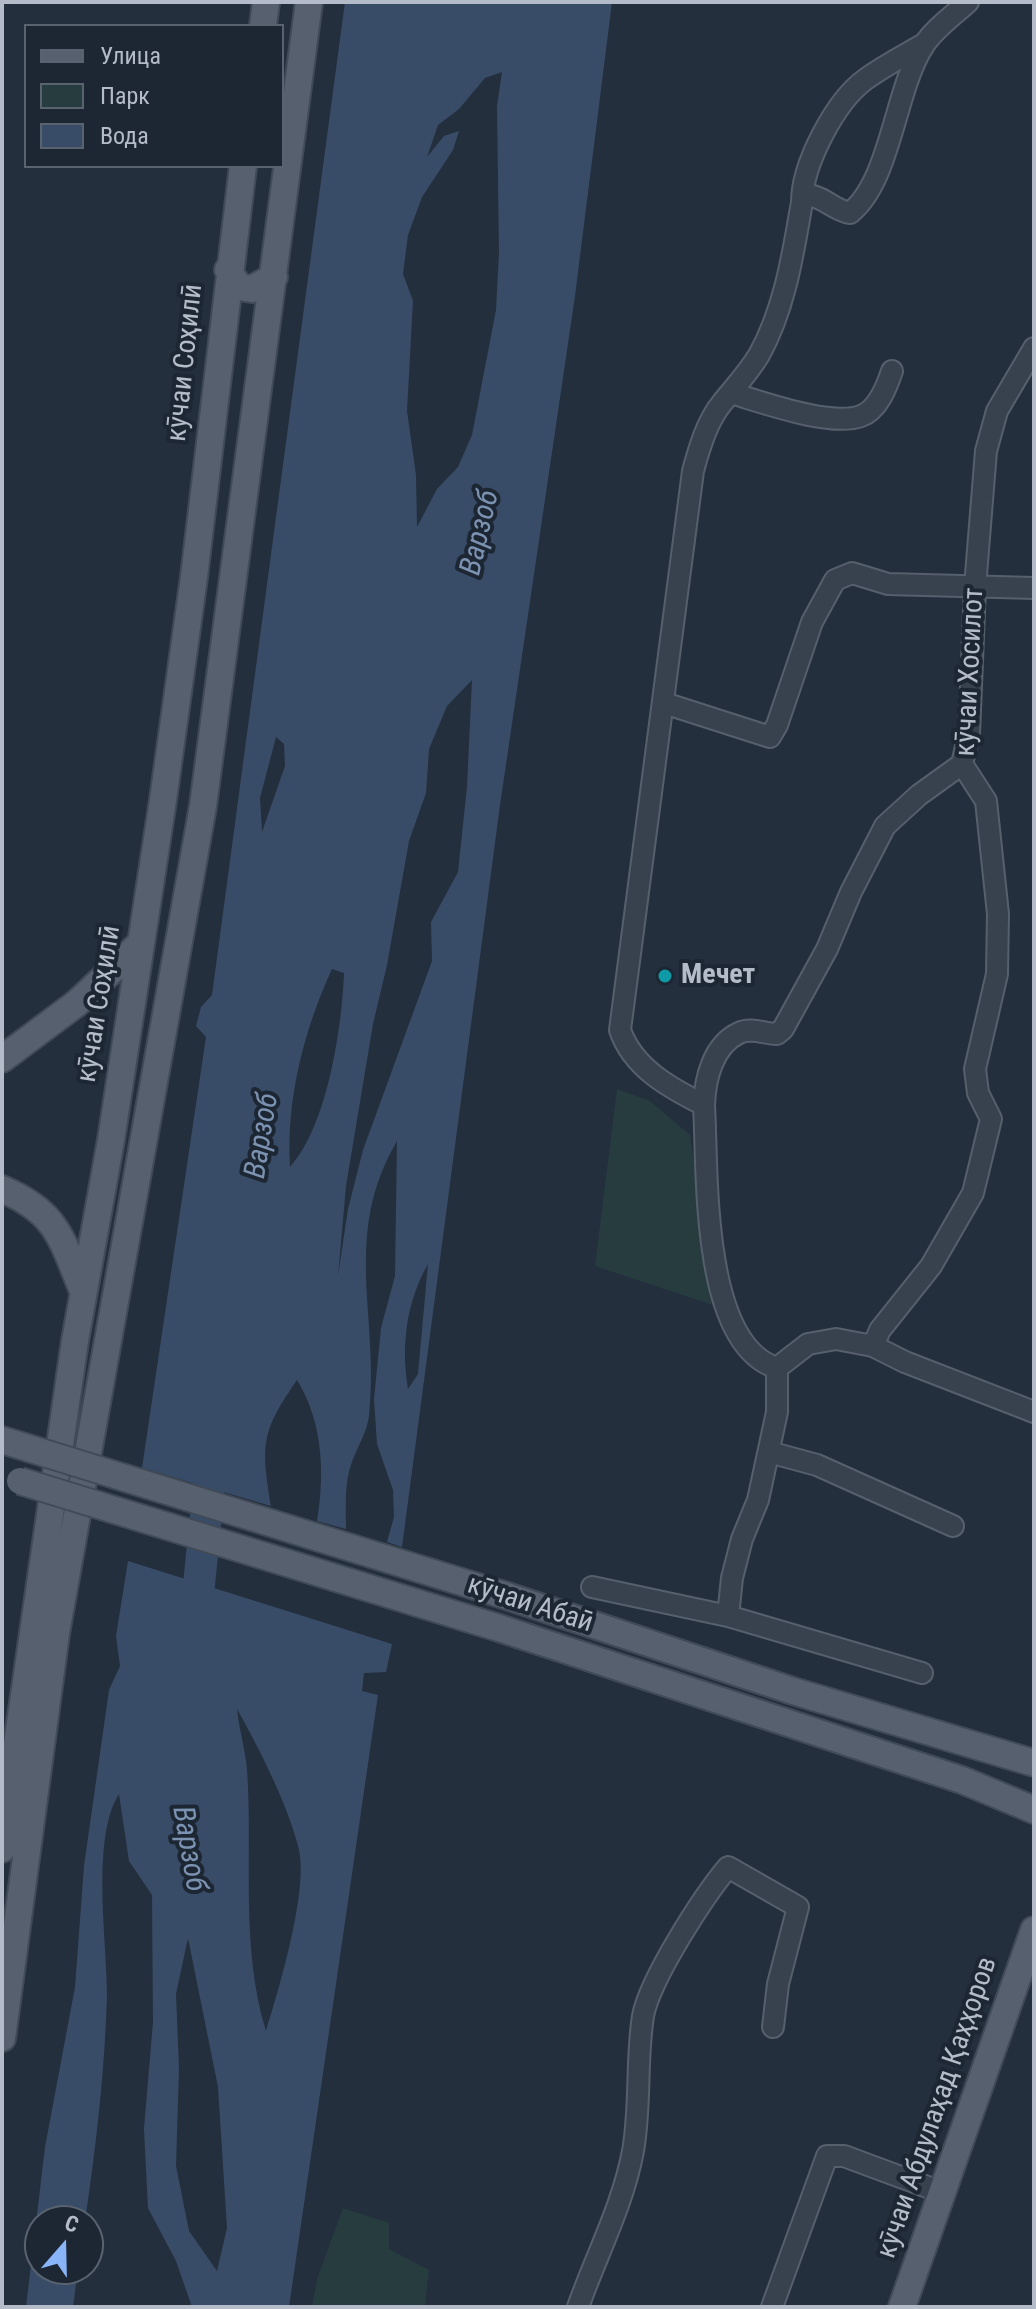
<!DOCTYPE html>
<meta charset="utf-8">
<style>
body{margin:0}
#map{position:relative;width:1036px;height:2309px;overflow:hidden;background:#242f3e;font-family:"Roboto Condensed",sans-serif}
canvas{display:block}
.frame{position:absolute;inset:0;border:4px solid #b4bcc9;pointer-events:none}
.legend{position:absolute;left:24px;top:24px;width:260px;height:144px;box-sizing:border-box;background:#1d2633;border:2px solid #59626f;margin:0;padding:10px 14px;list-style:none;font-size:24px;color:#b4bcc9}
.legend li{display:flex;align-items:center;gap:16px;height:40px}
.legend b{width:40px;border:2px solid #59626f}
.north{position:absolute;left:24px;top:2205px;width:80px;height:80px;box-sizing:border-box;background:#1d2633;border:2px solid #59626f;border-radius:50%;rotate:20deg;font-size:22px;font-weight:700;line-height:32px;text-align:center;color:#b4bcc9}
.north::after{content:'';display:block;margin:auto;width:28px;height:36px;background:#8ab4f8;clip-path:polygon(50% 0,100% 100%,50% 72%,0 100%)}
</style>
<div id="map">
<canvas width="1036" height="2309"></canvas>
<div class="frame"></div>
<ul class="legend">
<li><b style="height:10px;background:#56606e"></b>Улица</li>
<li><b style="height:22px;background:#263c3f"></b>Парк</li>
<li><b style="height:22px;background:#394c67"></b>Вода</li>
</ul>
<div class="north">С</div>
</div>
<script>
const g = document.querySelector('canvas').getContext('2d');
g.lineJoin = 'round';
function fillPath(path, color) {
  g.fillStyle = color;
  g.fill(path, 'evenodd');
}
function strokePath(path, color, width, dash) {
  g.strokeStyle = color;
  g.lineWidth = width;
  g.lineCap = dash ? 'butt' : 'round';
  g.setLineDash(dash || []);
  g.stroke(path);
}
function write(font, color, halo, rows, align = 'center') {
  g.font = font + ' "Roboto Condensed",sans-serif';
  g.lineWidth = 8;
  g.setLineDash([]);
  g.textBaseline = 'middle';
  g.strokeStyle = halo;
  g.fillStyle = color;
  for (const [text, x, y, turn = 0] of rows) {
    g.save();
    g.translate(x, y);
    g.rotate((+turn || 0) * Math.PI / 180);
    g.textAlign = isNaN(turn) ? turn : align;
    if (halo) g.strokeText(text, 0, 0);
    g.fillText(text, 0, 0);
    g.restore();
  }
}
fillPath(new Path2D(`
 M617 1089 650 1101 690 1135 716 1306 595 1266Z
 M343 2208 389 2223V2249L429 2270 425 2307H312L317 2279Z`), '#263c3f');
fillPath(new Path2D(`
 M345 2H612L575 296 500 805 402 1547 387 1542 394 1517 393 1490 377 1444 374 1399 381 1328 395 1276 397 1141C341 1237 380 1315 369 1416 367 1433 357 1447 352 1462 344 1482 346 1508 346 1529L317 1521C325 1474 323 1422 297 1380 261 1432 261 1444 271 1506L142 1468 206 1037 196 1026 201 1007 212 995ZM502 72 497 106 499 253 496 310 472 435 458 467 437 489 417 527 416 475 407 411 413 301 403 274 408 235 422 197 453 150 459 131 444 136 427 157 438 125 459 109 485 78ZM472 680 467 787 458 872 431 922 432 961 363 1150 348 1209 338 1276 346 1186 373 1024 387 965 409 841 426 793 429 749 447 706ZM276 737 284 744 285 766 262 832 260 798ZM332 969 344 973C342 1028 327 1127 290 1167 286 1099 304 1030 332 969ZM428 1264 418 1374 408 1389C401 1345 406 1303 428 1264Z
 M128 1561 392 1644 386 1672 364 1673 362 1691 378 1695 289 2307H192L176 2261 148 2208 144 2129 153 2022 152 1895 129 1861 119 1794C91 1837 107 1941 107 1994 105 2069 96 2147 85 2221H40V2269H78L73 2307H26L45 2147 75 1987 84 1866 109 1690 120 1666 116 1636ZM237 1709C258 1746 290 1809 299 1850 308 1892 279 1989 266 2031 240 1946 253 1857 247 1769 245 1749 239 1729 237 1709ZM188 1938 218 2087 227 2228 217 2271 189 2231 176 2166 179 2068 176 1994Z`), '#394c67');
strokePath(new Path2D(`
 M195 1625 213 1444`), '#394c67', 32);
const minor = new Path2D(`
 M968 2C954 15 934 29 924 45 895 88 891 181 850 213 833 210 825 197 808 195L802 202C793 254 785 308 759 355 748 373 735 387 722 403 707 421 699 449 693 471L620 1030C633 1068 670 1088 704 1105 708 1170 700 1344 777 1368L808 1344 836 1339 873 1346 905 1362 1034 1412
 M802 202C802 165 835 101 866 79 884 66 905 55 924 44
 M734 394C765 403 831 427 861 416 878 410 887 386 892 371
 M664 703 770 737 777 725 812 622 835 580 852 573 888 584 1034 588
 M704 1105C705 1079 713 1045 739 1033 751 1027 765 1034 777 1034L783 1029 827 949 851 892 885 826 919 795 962 764
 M873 1346 880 1330 931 1266 973 1193 991 1119 978 1093 975 1069 997 974 998 914 986 801 962 764 969 734 975 587 986 451 997 411 1034 348
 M769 1452 817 1465 953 1526
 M592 1587 728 1616 922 1673
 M728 1616 732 1578 742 1539 758 1500 777 1412V1368
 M578 2307C596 2256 623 2205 633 2151 641 2106 636 2060 643 2016 650 1979 703 1897 728 1867L798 1907 778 1984 773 2027
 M772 2307 827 2156H844L941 2192`);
const major = new Path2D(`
 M263 26 266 2
 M228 270 239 287 252 289 274 277
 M2 1059 77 1003 141 943
 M2 1189C58 1213 61 1238 83 1291
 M2 1440 28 1448
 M507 1596 793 1691 1034 1763
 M499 1628 962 1780 1034 1810
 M2 1849 75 1341 111 1140 163 800 194 577 243 166
 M2 2038 56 1633 203 806 309 2
 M902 2307 1034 1930`);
strokePath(minor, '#565f6c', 24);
strokePath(major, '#414a57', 30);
strokePath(minor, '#38414e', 20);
strokePath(major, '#56606e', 26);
const majorBridge = new Path2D(`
 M28 1448 507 1596
 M20 1481 499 1628`);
strokePath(majorBridge, '#414a57', 30, []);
strokePath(majorBridge, '#56606e', 26);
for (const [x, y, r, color] of [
 [665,976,8,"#0f9aa8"]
]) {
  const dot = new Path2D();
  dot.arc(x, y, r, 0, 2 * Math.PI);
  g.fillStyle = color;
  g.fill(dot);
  strokePath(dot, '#1d2633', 3);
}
write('28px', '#b4bcc9', '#1d2633', [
 ["кӯчаи Соҳилӣ",186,363,-84],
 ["кӯчаи Хосилот",971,672,-87],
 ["кӯчаи Соҳилӣ",100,1004,-81],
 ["кӯчаи Абаӣ",530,1605,18],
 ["кӯчаи Абдулаҳад Қаҳҳоров",938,2108,-71]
]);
write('bold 28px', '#b4bcc9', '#1d2633', [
 ["Мечет",681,976]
], 'left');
write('italic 30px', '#7c92b1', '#1d2633', [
 ["Варзоб",481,533,-77],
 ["Варзоб",263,1136,-81],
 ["Варзоб",188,1849,80]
]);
</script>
